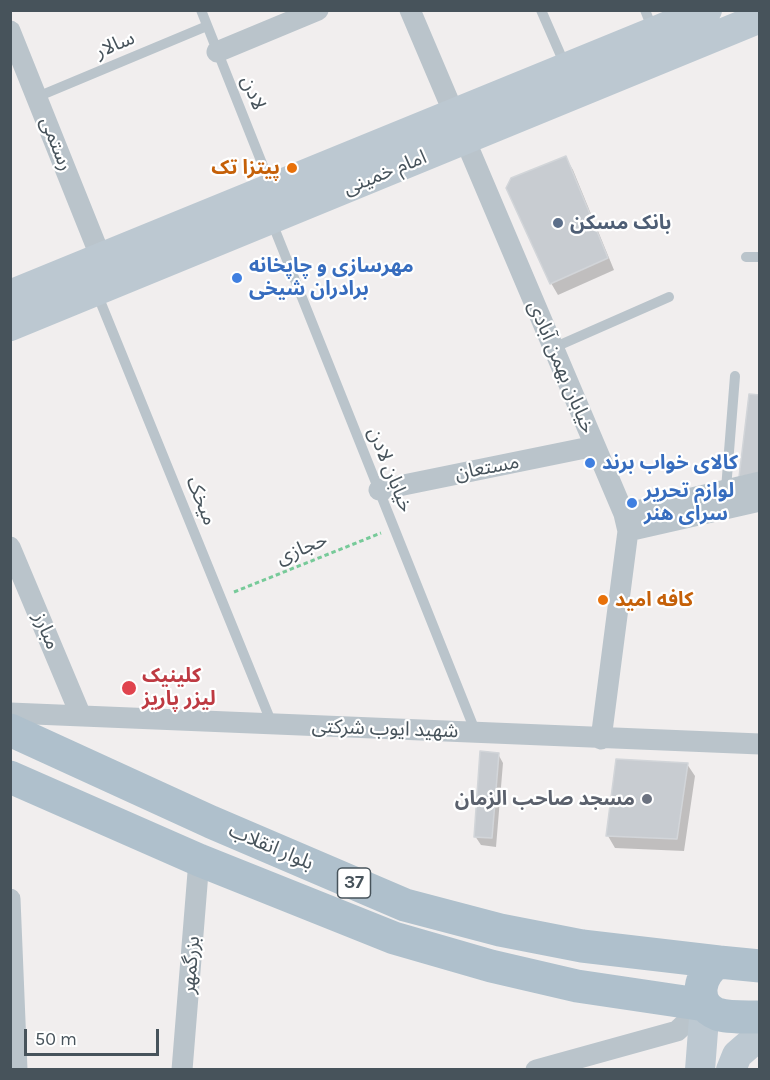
<!DOCTYPE html>
<meta charset="utf-8">
<style>
body{margin:0}
#map{position:relative;width:770px;height:1080px;overflow:hidden;background:#f1eeee;font-family:Karla,sans-serif}
canvas{display:block}
.frame{position:absolute;inset:0;border:12px solid #47535b;pointer-events:none}
.scale{position:absolute;left:24px;top:1029px;width:135px;height:27px;box-sizing:border-box;border:3px solid #47535b;border-top:0;padding-left:8px;font-size:18px;line-height:21px;white-space:nowrap;color:#47535b;-webkit-text-stroke:4px #fff;paint-order:stroke}
</style>
<div id="map">
<canvas width="770" height="1080"></canvas>
<div class="frame"></div>
<div class="scale">50 m</div>
</div>
<script>
const g = document.querySelector('canvas').getContext('2d');
g.lineJoin = 'round';
function fillPath(path, color) {
  g.fillStyle = color;
  g.fill(path, 'evenodd');
}
function strokePath(path, color, width, dash) {
  g.strokeStyle = color;
  g.lineWidth = width;
  g.lineCap = dash ? 'butt' : 'round';
  g.setLineDash(dash || []);
  g.stroke(path);
}
function write(font, color, halo, rows, align = 'center') {
  g.font = font + ' Karla,"Noto Sans Arabic",sans-serif';
  g.lineWidth = 4.5;
  g.setLineDash([]);
  g.textBaseline = 'middle';
  g.strokeStyle = halo;
  g.fillStyle = color;
  for (const [text, x, y, turn = 0] of rows) {
    g.save();
    g.translate(x, y);
    g.rotate((+turn || 0) * Math.PI / 180);
    g.textAlign = isNaN(turn) ? turn : align;
    if (halo) g.strokeText(text, 0, 0);
    g.fillText(text, 0, 0);
    g.restore();
  }
}
fillPath(new Path2D(`
 M566 158 573 170 614 270 558 295 551 283Z
 M498 754 503 763 496 847 481 845 475 836Z
 M687 764 695 776 684 851 615 848 608 836Z`), '#0003');
const building = new Path2D(`
 M566 156 608 258 550 284 506 188 511 178Z
 M749 394 760 395V473L739 477Z
 M480 751 499 753 492 838 474 837Z
 M616 759 688 763 677 839 606 836Z`);
fillPath(building, '#c8ccd1');
strokePath(building, '#d2d5d9', 1.5);
strokePath(new Path2D(`
 M234 592 381 533`), '#77ca99', 3, [4.5, 3]);
strokePath(new Path2D(`
 M201 10 271 186
 M541 10 565 65
 M645 10 653 30
 M37 97 207 26
 M271 220 476 733
 M746 257H760
 M96 291 272 724
 M553 348 669 297
 M726 489 735 376`), '#bac4cb', 10);
strokePath(new Path2D(`
 M410 10 624 514 628 531 601 739
 M10 31 101 258
 M217 52 318 10
 M379 490 595 446
 M624 514 760 482
 M628 531 760 501
 M10 547 81 716
 M10 713 760 744
 M10 899 17 1070
 M182 1070 199 860
 M536 1070 677 1031 705 1005`), '#bac4cb', 21);
strokePath(new Path2D(`
 M10 295 707 10
 M10 326 760 18
 M700 1070 705 1005
 M731 1070 737 1055 760 1035`), '#bcc8d1', 30);
strokePath(new Path2D(`
 M10 730 211 822 405 905 500 930 582 946 719 962
 M10 777 199 860 394 938 491 966 577 986 705 1005
 M760 966 719 962C699 972 692 1004 717 1014 729 1018 747 1017 760 1017`), '#afc0cc', 33);
for (const [x, y, r, color] of [
 [292,168,6,"#e8710a"],
 [558,223,6,"#5c6f8a"],
 [237,278,6,"#3f7fe0"],
 [590,463,6,"#3f7fe0"],
 [632,503,6,"#3f7fe0"],
 [603,600,6,"#e8710a"],
 [129,688,8,"#e0444e"],
 [647,799,6,"#6b7280"]
]) {
  const dot = new Path2D();
  dot.arc(x, y, r, 0, 2 * Math.PI);
  g.fillStyle = color;
  g.fill(dot);
  strokePath(dot, '#fff', 2);
}
for (const [x, y, w] of [
 [354,883,33]
]) {
  const box = new Path2D();
  box.roundRect(x - w / 2, y - 15, w, 30, 4.5);
  g.fillStyle = '#fff';
  g.fill(box);
  strokePath(box, '#47535b', 1.5);
}
write('bold 18px', '#47535b', null, [
 ["37",354,883]
]);
write('20px', '#47535b', '#fff', [
 ["سالار",115,45,-23],
 ["لادن",253,93,68],
 ["رستمی",56,144,68],
 ["امام خمینی",385,173,-22],
 ["خیابان بهمن آبادی",561,367,67],
 ["مستعان",487,468,-11],
 ["خیابان لادن",390,470,68],
 ["میخک",201,501,68],
 ["حجازی",302,549,-22],
 ["مبارز",46,631,67],
 ["شهید ایوب شرکتی",385,729,2],
 ["بلوار انقلاب",271,847,23],
 ["بزرگمهر",191,965,-85]
]);
write('bold 20px', '#c56008', '#fff', [
 ["پیتزا تک",280,168],
 ["کافه امید",615,600,"left"]
], 'right');
write('bold 20px', '#4e5e75', '#fff', [
 ["بانک مسکن",570,223]
], 'left');
write('bold 20px', '#366cbe', '#fff', [
 ["مهرسازی و چاپخانه",249,266],
 ["برادران شیخی",249,289],
 ["کالای خواب برند",602,463],
 ["لوازم تحریر",644,491],
 ["سرای هنر",644,514]
], 'left');
write('bold 20px', '#be3a42', '#fff', [
 ["کلینیک",142,676],
 ["لیزر پاریز",142,699]
], 'left');
write('bold 20px', '#5b616d', '#fff', [
 ["مسجد صاحب الزمان",635,799]
], 'right');
</script>
